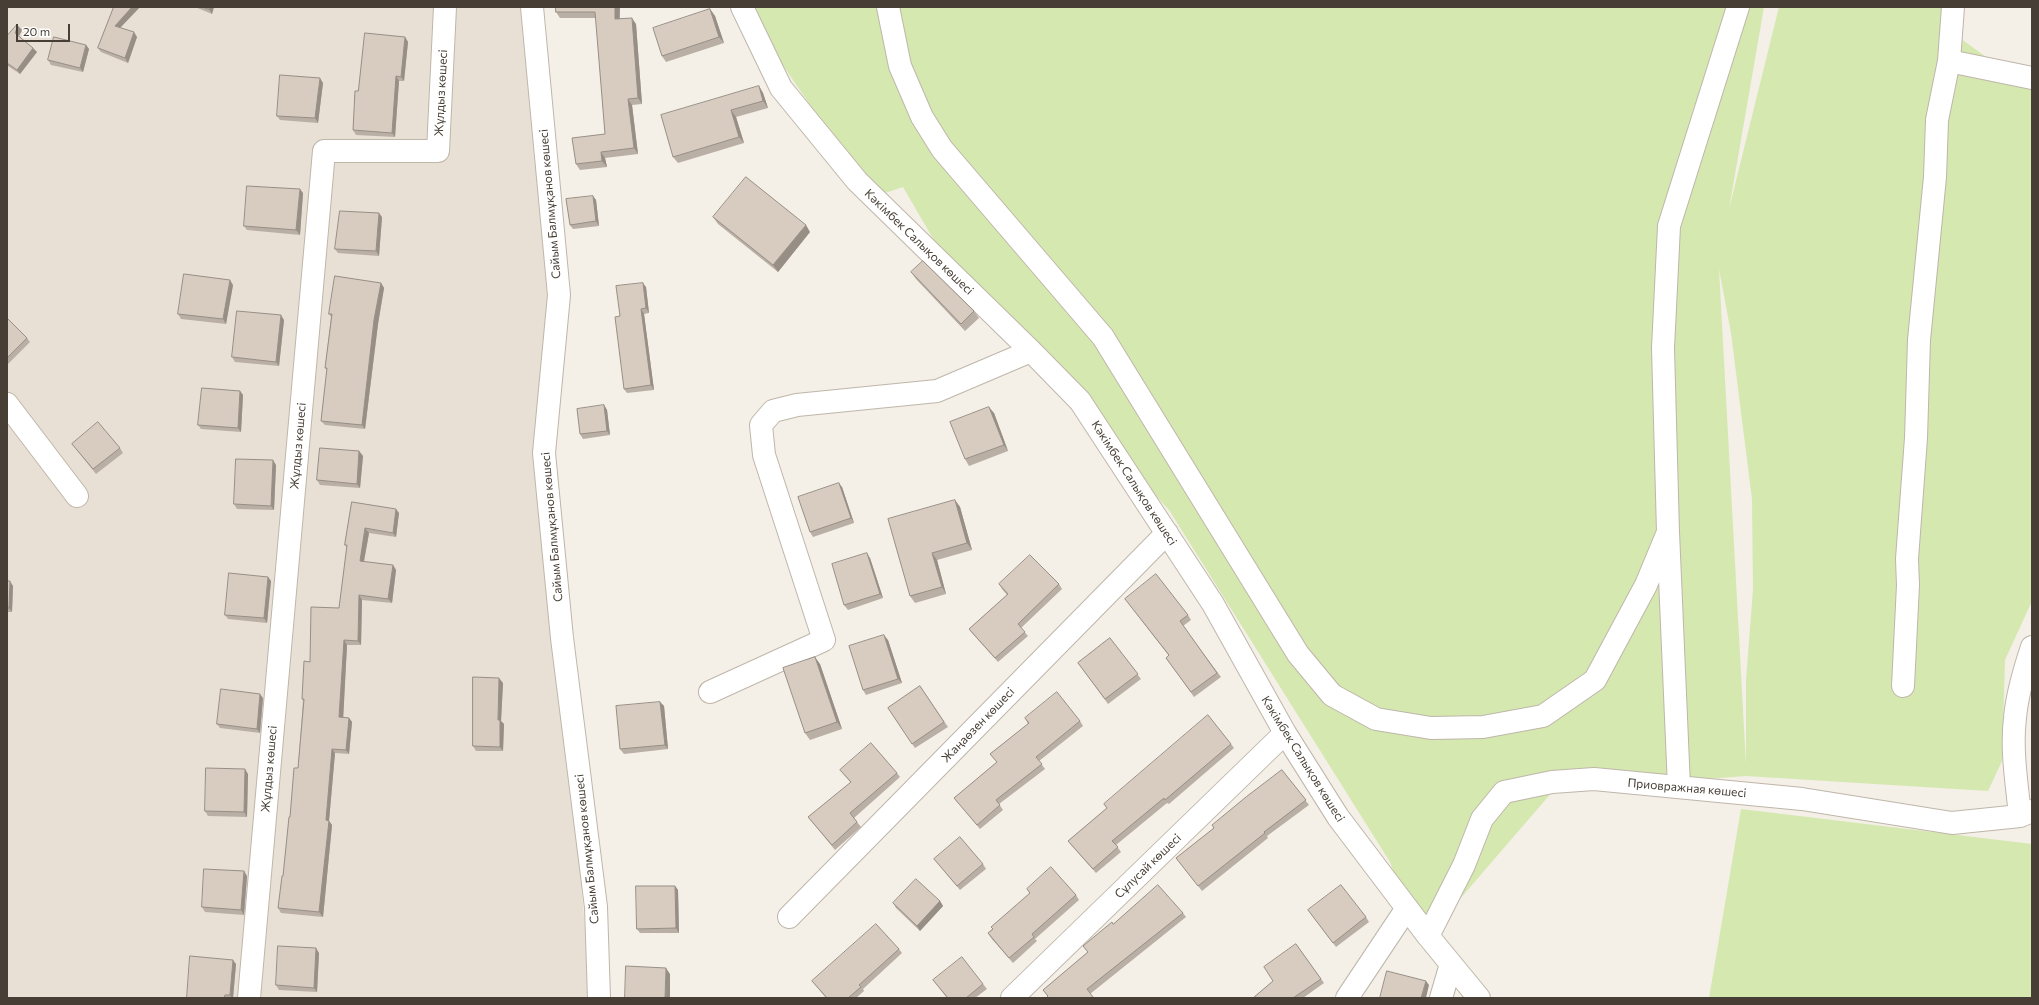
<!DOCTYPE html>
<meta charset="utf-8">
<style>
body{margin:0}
#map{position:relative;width:2039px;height:1005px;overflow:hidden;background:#f4efe7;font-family:Commissioner,sans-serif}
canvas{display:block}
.frame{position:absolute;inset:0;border:8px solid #473f36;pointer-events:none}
.scale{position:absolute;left:16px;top:24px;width:54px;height:18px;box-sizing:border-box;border:2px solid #473f36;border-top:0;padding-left:5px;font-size:12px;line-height:14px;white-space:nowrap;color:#473f36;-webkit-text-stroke:3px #fff;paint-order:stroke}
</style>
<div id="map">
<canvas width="2039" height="1005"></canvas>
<div class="frame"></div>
<div class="scale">20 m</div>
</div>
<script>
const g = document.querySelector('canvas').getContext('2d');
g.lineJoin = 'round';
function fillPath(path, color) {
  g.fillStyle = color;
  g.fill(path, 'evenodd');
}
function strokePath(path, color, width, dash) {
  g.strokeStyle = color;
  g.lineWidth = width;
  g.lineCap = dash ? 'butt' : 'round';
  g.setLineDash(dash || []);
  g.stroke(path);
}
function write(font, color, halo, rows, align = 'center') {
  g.font = font + ' Commissioner,sans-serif';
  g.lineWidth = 4;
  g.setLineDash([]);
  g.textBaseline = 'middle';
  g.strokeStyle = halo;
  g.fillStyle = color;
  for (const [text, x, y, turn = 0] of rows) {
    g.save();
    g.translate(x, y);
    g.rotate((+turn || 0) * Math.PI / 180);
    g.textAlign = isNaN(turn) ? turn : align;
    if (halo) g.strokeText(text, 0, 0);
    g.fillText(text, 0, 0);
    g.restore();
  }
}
fillPath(new Path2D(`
 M7 7H528L559 295 544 453 591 998H7Z`), '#e8e0d5');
fillPath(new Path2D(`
 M743 7H1764L1729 209 1779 7H1957V36L1993 62 2032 81V601L2005 660 2002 761 1988 791 1746 776 1553 791 1428 936 1407 908 1390 862 1169 510 957 280 903 187 873 197ZM1719 269 1731 333 1752 499 1753 590 1746 680V765Z
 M1741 809 2032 844V998H1709Z`), '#d4e8b0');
const minor = new Path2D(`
 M532 7 559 295 544 453 562 638 596 907 599 998
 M742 7 781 88 857 181 1031 351 1080 401 1213 604 1285 733 1338 817 1428 936 1479 998
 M888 7 900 66 922 117 942 149 1103 337 1298 654 1332 695 1376 719 1431 728 1483 727 1543 716 1595 680 1646 585 1668 532
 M1949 61 2032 78
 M7 404 77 496
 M1903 686 1908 585 1907 559 1916 438 1919 340 1935 177 1937 120 1949 61 1953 7
 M710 692 824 640 764 455 761 425 773 411 797 405 937 391 1031 351
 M1679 787 1668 532 1663 348 1669 226 1738 7
 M2020 816C2017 784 2011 750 2015 718 2017 694 2024 671 2032 647
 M789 917 1167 533
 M1428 936 1464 865 1482 819 1504 792 1552 782 1594 779 1802 799 1952 823 2020 816 2032 811
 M249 998 324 151H438L445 7
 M1012 998 1285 733
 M1347 998 1407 908
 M1441 998 1451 964`);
strokePath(minor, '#bfb6aa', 24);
strokePath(minor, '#fff', 22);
fillPath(new Path2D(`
 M114 7H140L120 28 137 37 128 63 101 52 98 48Z
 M195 7H214L212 14Z
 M620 7V19L636 24 642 104 632 105 638 154 605 158 607 167 580 170 576 164 605 134 596 18H560L556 12Z
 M710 9 715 16 724 43 666 62 662 56Z
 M18 26 22 30 19 36 37 52 20 74 8 66 7 67V36Z
 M405 37 408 42 404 81H399L395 137 356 135 353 130 358 91Z
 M86 45 89 49 83 72 51 65 48 60Z
 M323 83 318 123 280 120 277 116Z
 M759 86 763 93 768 108 736 117 744 143 678 163 673 157Z
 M303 193 300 235 247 230 244 226Z
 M593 196 596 200 599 226 573 229 570 225Z
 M382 217 379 256 338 253 335 249Z
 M713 217 810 232 778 272 718 224Z
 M911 272 974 311 979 318 965 331 916 279Z
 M381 283 384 288 378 324 365 429 325 425 321 421 327 370 325 368 331 317 329 314Z
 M233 285 226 324 181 319 178 314Z
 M646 287 649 313 644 314 654 390 627 393 624 389 620 316Z
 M7 318 27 338 30 342 7 365Z
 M284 320 279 366 235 362 232 357Z
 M240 391 243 395 241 432 201 429 198 425Z
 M604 405 607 410 610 435 583 439 580 434Z
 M994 413 1008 451 969 466 965 459Z
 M72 444 120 448 123 453 96 474Z
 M359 451 363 456 360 488 320 485 317 480Z
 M276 465 274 510 237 509 234 504Z
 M842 487 854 523 813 537 810 532Z
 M955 500 960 507 972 550 937 560 946 594 915 603 910 596Z
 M352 502 399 513 396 537 369 533 364 562 393 565 396 570 392 603 362 600 361 645H347L343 717 349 718 352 722 349 754 335 753 329 821 332 825 323 917 281 913 278 908 283 876 290 817 298 768 303 701 302 699 310 662 339 608 347 548 345 545Z
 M870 558 883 598 848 610 844 605Z
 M268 577 271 581 267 623 228 619 225 615Z
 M7 581 13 586 12 612H7Z
 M999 584H1059L1062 589 1021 628 1028 636 998 662 972 633 969 629 1007 595 1002 589Z
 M1128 603 1188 615 1191 620 1183 626 1221 677 1194 697 1166 658 1169 656Z
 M1110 638 1141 679 1108 704 1078 663Z
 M888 640 902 683 866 695 863 690Z
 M820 664 842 729 810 740 805 733Z
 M503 683 501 721 504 724 503 751H476L473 746Z
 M920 686 948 727 915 748 888 708Z
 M263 698 260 733 220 728 217 724Z
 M660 702 664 706 668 749 624 754 620 749Z
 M1025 718 1080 721 1083 726 1039 761 1045 769 999 804 1003 810 980 829 954 798 997 762 990 754 1028 724Z
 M1231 744 1234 748 1169 804 1167 803 1116 845 1121 852 1096 873 1072 846 1068 841 1107 808 1104 804Z
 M840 770 897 773 900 777 854 818 861 827 835 850 808 817 851 783Z
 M1282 770 1309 805 1267 836 1268 838 1202 891 1176 858 1214 828Z
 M248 774 247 817 208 816 205 811Z
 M934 859 983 864 986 869 960 890Z
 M247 876 244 915 205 912 202 907Z
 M675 886 678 890 679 933H640L637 929Z
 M1027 889 1076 895 1079 900 1035 939 1037 941 1013 963 991 938 988 933 1030 893Z
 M940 901 943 906 920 931 896 908 893 903Z
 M1308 910 1366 917 1369 922 1336 947Z
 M1183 913 1186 917 1090 994 1094 998H1046L1048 997 1043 990 1088 952 1083 946 1113 924Z
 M1296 944 1324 983 1303 998H1253L1273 981Z
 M899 949 902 953 863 989 864 991 856 998H826L812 981Z
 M319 953 317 992 279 990 276 985Z
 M236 964 233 998H187Z
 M933 980 983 984 987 989 975 998H947Z`), '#baafa5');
fillPath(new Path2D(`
 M132 7H140L118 30 115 26Z
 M209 7H214L212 14 209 9Z
 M615 7H620L619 26 615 19Z
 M710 9 715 16 724 43 719 37Z
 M632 18 636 24 642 104 638 98Z
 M18 26 22 30 18 38 15 33Z
 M134 32 137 37 128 63 125 58Z
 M405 37 408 42 404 81 401 77Z
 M86 45 89 49 83 72 80 68Z
 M33 48 37 52 20 74 17 70Z
 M396 76 399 81 395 137 392 133Z
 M320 78 323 83 318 123 315 118Z
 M759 86 763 93 768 108 763 101Z
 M628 99 632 105 638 154 634 148Z
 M731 110 736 117 744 143 739 137Z
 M601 152 605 158 607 167 602 161Z
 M300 189 303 193 300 235 296 230Z
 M593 196 596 200 599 226 596 221Z
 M379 213 382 217 379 256 376 251Z
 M806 225 810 232 778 272 773 265Z
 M230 280 233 285 226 324 223 319Z
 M381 283 384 288 378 324 365 429 362 425 374 320Z
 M643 283 646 287 649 313 646 308Z
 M641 309 644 314 654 390 651 385Z
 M281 315 284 320 279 366 276 362Z
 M240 391 243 395 241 432 238 428Z
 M604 405 607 410 610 435 607 431Z
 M989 407 994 413 1008 451 1004 445Z
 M359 451 363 456 360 488 357 484Z
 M273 460 276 465 274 510 271 506Z
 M839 483 842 487 854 523 851 518Z
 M955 500 960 507 972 550 967 543Z
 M396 509 399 513 396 537 393 533Z
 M365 528 369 533 363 566 360 561Z
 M867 553 870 558 883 598 880 594Z
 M932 553 937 560 946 594 942 587Z
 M393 565 396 570 392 603 388 599Z
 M268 577 271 581 267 623 264 618Z
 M10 581 13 586 12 612 9 608Z
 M359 595 362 600 361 645 358 641Z
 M884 635 888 640 902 683 898 679Z
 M344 640 347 645 343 722 339 717Z
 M815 657 820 664 842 729 837 722Z
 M499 678 503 683 501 721 504 724 503 751 500 747 498 720Z
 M260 694 263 698 260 733 257 729Z
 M660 702 664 706 668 749 665 745Z
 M349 718 352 722 349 754 346 750Z
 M332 749 335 753 329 821 332 825 323 917 319 912 326 820Z
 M245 769 248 774 247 817 244 812Z
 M244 871 247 876 244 915 241 910Z
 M675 886 678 890 679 933 676 928Z
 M940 901 943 906 920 931 917 926Z
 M316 948 319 953 317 992 314 988Z
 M233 960 236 964 233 998H232L230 995Z
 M666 968 670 974V998H665Z
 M1426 981 1429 985 1426 998H1421Z`), '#978f86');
const building = new Path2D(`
 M114 7H132L115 26 134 32 125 58 98 48Z
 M203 7H209V9Z
 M556 7H615V19L632 18 638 98 628 99 634 148 601 152 602 161 576 164 572 138 605 134 595 12H556Z
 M710 9 719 37 662 56 653 28Z
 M17 25 18 26 15 33 33 48 17 70 7 63V36Z
 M365 33 405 37 401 77 396 76 392 133 353 130 355 91H358Z
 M54 37 86 45 80 68 48 60Z
 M280 75 320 78 315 118 277 116Z
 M759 86 763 101 731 110 739 137 673 157 661 115Z
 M746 177 806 225 773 265 713 217Z
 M247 186 300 189 296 230 244 226Z
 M593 196 596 221 570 225 566 199Z
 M340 211 379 213 376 251 335 249Z
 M923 261 974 311 961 324 911 272Z
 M184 274 230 280 223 319 178 314Z
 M335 276 381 283 374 320 362 425 321 421 327 368H325L332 314H329Z
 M643 283 646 308 641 309 651 385 624 389 615 317 620 316 616 286Z
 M237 311 281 315 276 362 232 357Z
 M7 318 27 338 7 358Z
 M202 388 240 391 238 428 198 425Z
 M604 405 607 431 580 434 577 409Z
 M989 407 1004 445 965 459 950 422Z
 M98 422 120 448 93 469 72 444Z
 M320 448 359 451 357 484 317 480Z
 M236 459 273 460 271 506 234 504Z
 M839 483 851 518 810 532 798 497Z
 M955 500 967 543 932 553 942 587 910 596 888 519Z
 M352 502 396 509 393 533 365 528 360 561 393 565 388 599 359 595 358 641 344 640 339 717 349 718 346 750 332 749 326 820 329 821 319 912 278 908 282 876H283L289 817H290L294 768H298L304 699H302L304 661 310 662 311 607 339 608 347 545H345Z
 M867 553 880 594 844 605 832 564Z
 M1030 555 1059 584 1018 624 1025 632 995 658 969 629 1008 594 999 584Z
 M229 573 268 577 264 618 225 615Z
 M1156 574 1188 615 1180 621 1217 673 1191 692 1166 658 1169 655 1125 599Z
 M7 581H10L9 608H7Z
 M884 635 898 679 863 690 849 646Z
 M1110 638 1138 674 1105 699 1078 663Z
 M815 657 837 722 805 733 783 668Z
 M473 677 499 678 498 720H500V747L473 746Z
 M920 686 944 722 912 744 888 708Z
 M221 689 260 694 257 729 217 724Z
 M1057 692 1080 721 1036 757 1042 764 996 800 1000 805 977 825 954 798 997 762 990 754 1029 723 1025 718Z
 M660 702 665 745 620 749 616 706Z
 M1208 715 1231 744 1165 800 1164 798 1112 841 1118 847 1093 869 1068 841 1107 808 1104 804Z
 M871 743 897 773 850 813 857 822 832 845 808 817 851 782 840 770Z
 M206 768 245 769 244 812 205 811Z
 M1282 770 1306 800 1264 832 1265 833 1198 886 1176 858 1214 828 1212 825 1246 797Z
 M960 837 983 864 957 886 934 859Z
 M1051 867 1076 895 1032 934 1034 937 1009 958 988 933 993 929 991 927 1030 893 1027 889Z
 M204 869 244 871 241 910 202 907Z
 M916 879 940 901 917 926 893 903Z
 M1158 885 1183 913 1087 989 1093 997 1092 998H1046L1048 996 1043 990 1088 952 1083 946 1112 922 1113 924Z
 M1341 885 1366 917 1333 943 1308 910Z
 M636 886H675L676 928 637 929Z
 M876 924 899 949 859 985 861 987 848 998H827L812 981Z
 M1296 944 1321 979 1293 998H1253L1273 981 1264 967Z
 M278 946 316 948 314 988 276 985Z
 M190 956 233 960 230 995H225L224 998H187Z
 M962 957 983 984 966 998H948L933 980Z
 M626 966 666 968 665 998H625Z
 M1387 971 1426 981 1421 998H1380Z`);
fillPath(building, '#d8ccc0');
strokePath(building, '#978f86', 1);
write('12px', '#473f36', '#fff', [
 ["Жұлдыз көшесі",441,93,-87],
 ["Сайым Балмұқанов көшесі",550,204,-95],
 ["Кәкімбек Салықов көшесі",919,242,44],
 ["Жұлдыз көшесі",298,446,-85],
 ["Кәкімбек Салықов көшесі",1134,483,57],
 ["Сайым Балмұқанов көшесі",552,527,-95],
 ["Жаңаөзен көшесі",978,725,-46],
 ["Кәкімбек Салықов көшесі",1303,759,58],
 ["Жұлдыз көшесі",269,769,-85],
 ["Приовражная көшесі",1687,788,5],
 ["Сайым Балмұқанов көшесі",587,849,-96],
 ["Сұлусай көшесі",1148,866,-44]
]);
</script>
